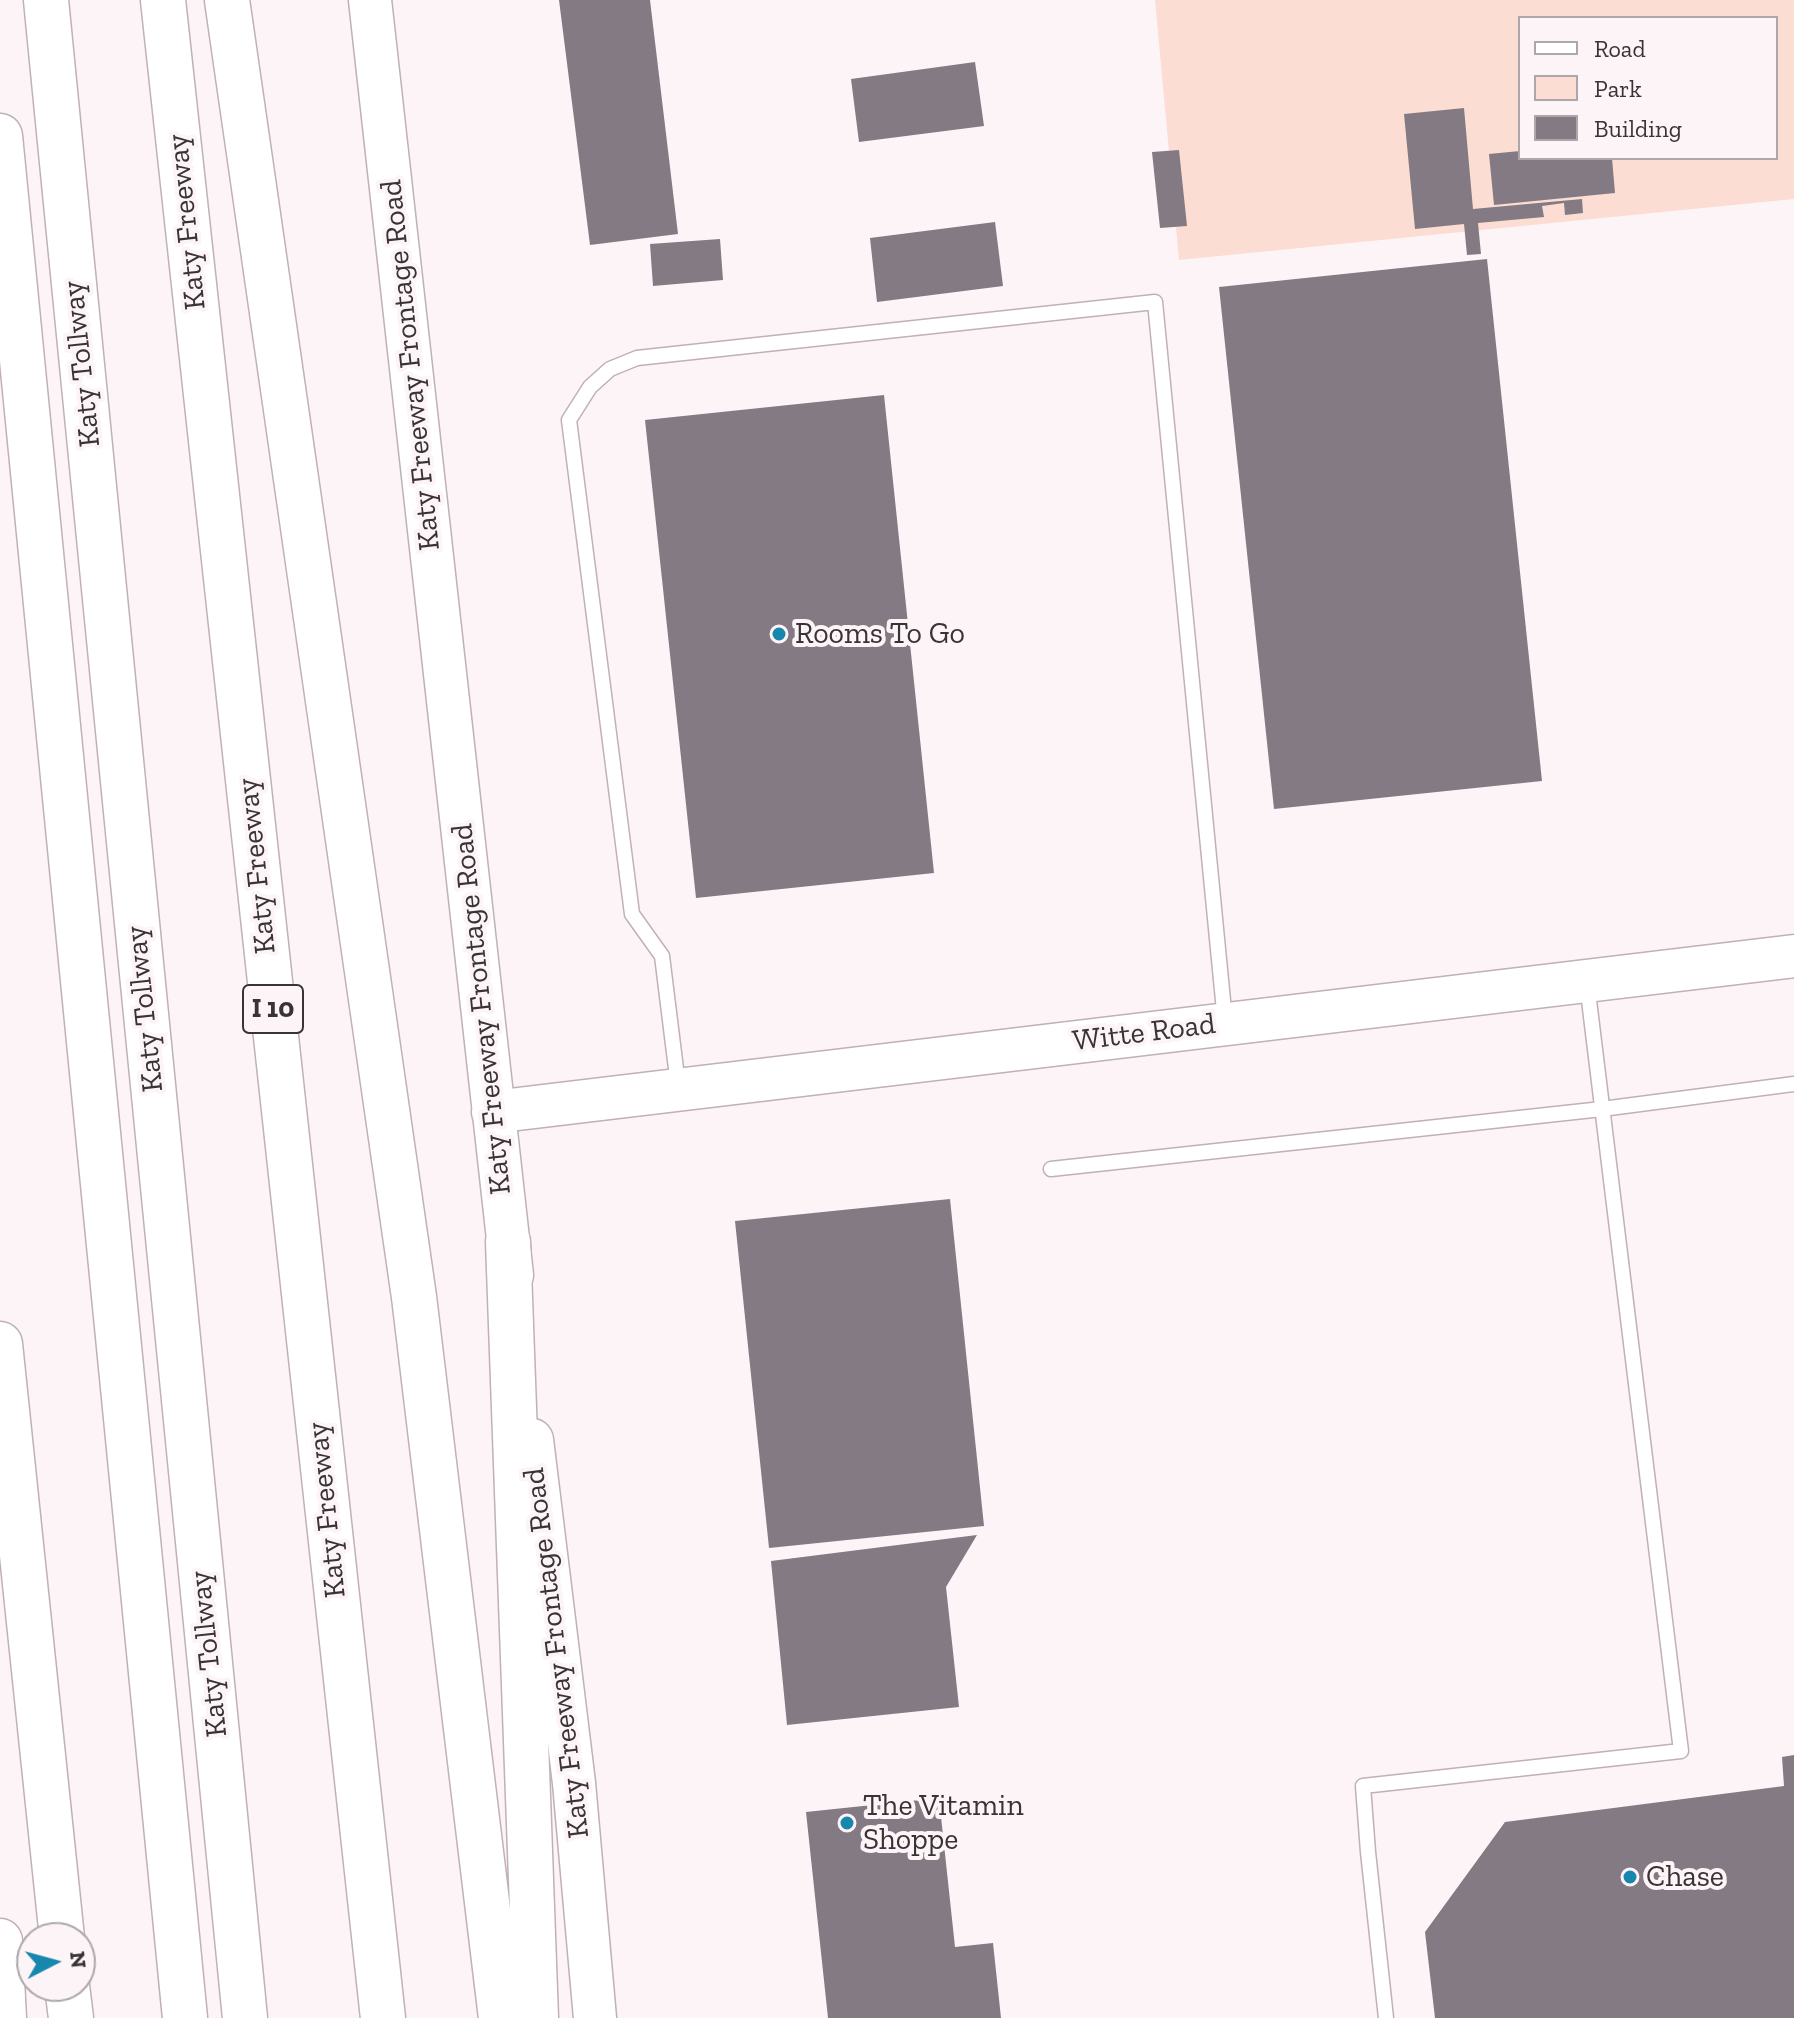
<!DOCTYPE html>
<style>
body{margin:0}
#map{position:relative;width:1794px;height:2018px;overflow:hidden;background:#fdf4f8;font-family:"Zilla Slab",serif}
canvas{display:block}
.legend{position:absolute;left:1518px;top:16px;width:260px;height:144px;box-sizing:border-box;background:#fdf4f8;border:2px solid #aea7aa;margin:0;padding:10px 14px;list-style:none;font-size:24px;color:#383335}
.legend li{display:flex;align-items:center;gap:16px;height:40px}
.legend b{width:40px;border:2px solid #aea7aa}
.north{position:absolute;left:16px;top:1922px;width:80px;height:80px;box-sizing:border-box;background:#fdf4f8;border:2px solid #aea7aa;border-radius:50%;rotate:84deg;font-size:22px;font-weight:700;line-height:32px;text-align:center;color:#383335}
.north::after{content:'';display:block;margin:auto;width:28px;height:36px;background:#1887ad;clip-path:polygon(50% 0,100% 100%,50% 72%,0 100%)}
</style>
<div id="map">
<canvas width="1794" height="2018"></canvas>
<ul class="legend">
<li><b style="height:10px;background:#fff"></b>Road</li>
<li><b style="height:22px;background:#fcddd3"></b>Park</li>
<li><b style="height:22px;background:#837a83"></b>Building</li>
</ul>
<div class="north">N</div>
</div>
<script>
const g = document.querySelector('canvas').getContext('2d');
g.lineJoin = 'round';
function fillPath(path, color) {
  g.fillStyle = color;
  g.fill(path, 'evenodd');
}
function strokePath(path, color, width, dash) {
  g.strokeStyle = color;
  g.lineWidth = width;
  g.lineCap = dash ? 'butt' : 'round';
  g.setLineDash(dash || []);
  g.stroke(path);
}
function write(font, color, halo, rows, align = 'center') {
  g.font = font + ' "Zilla Slab",serif';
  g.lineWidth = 8;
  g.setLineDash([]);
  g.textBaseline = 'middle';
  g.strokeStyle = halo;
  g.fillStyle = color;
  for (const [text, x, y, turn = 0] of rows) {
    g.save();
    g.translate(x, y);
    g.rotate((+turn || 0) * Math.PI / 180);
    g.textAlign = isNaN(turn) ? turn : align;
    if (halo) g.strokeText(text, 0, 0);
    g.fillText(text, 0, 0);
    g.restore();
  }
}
fillPath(new Path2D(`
 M1155 0H1794V199L1179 260ZM1520 18H1776V158H1520Z`), '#fcddd3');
fillPath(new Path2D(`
 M559 0H650L678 234 590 245Z
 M975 62 984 126 859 142 851 79Z
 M1464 108 1473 209 1582 199 1583 213 1565 215 1564 203 1542 206 1544 217 1478 223 1481 254 1467 255 1464 224 1415 229 1404 114Z
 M1179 150 1187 226 1160 228 1152 152Z
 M1520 151V158H1612L1615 193 1494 205 1489 154Z
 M995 222 1003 286 877 302 870 238Z
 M720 239 723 280 653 286 650 244Z
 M1487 259 1542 781 1274 809 1219 287Z
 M884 395 934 873 696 898 645 420Z
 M950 1199 984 1526 769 1548 735 1221Z
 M977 1535 946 1587 959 1707 787 1725 771 1561Z
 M1794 1755V2018H1435L1425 1932 1505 1822 1784 1786 1782 1757Z
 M939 1798 955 1947 993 1943 1001 2018H828L806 1812Z`), '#837a83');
const lane = new Path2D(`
 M678 1085 662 956 632 914 569 420 590 387 610 369 637 358 1155 302 1225 1021
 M1051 1169 1602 1109 1794 1084
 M1386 2018 1368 1852 1363 1786 1681 1751 1587 984`);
const secondary = new Path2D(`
 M370 0 512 1275
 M493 1112 1794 956
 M532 1440 574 1783 595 2018`);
const highway = new Path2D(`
 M46 0 245 2018
 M163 0 383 2018
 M227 0 414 1297 501 2018
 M0 136 185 2018
 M508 1242 536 2018
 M0 1344 62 1938
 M0 1941 4 2018
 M67 1986 71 2018`);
strokePath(lane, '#bfb1b7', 17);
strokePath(secondary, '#bfb1b7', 45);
strokePath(highway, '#bfb1b7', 47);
strokePath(lane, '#fff', 14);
strokePath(secondary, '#fff', 42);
strokePath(highway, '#fff', 44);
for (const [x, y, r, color] of [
 [779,634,8,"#1887ad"],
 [847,1823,8,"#1887ad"],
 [1630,1877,8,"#1887ad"]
]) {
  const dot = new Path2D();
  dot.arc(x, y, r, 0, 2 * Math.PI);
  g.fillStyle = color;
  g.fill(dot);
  strokePath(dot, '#fdf4f8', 3);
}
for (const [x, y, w] of [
 [273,1009,60]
]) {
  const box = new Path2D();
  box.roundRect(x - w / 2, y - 24, w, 48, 6);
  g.fillStyle = '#fdf4f8';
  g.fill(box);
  strokePath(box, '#383335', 2);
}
write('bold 28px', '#383335', null, [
 ["I 10",273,1009]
]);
write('30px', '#383335', '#fdf4f8', [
 ["Katy Freeway",187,222,-96],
 ["Katy Tollway",82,364,-96],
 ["Katy Freeway Frontage Road",411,365,-96],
 ["Katy Freeway",257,866,-96],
 ["Katy Tollway",145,1009,-96],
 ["Katy Freeway Frontage Road",482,1009,-96],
 ["Witte Road",1144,1033,-7],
 ["Katy Freeway",327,1510,-96],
 ["Katy Freeway Frontage Road",557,1653,-97],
 ["Katy Tollway",209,1654,-96]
]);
write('30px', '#383335', '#fdf4f8', [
 ["Rooms To Go",795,634],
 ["The Vitamin",863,1806],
 ["Shoppe",863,1840],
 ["Chase",1646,1877]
], 'left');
</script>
